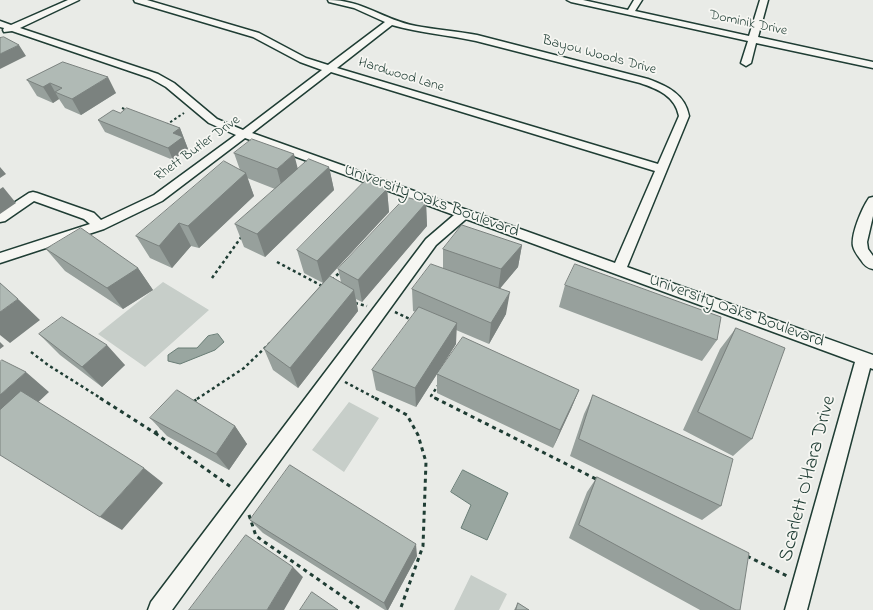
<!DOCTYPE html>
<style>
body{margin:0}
canvas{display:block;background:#e9ebe7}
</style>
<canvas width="873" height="610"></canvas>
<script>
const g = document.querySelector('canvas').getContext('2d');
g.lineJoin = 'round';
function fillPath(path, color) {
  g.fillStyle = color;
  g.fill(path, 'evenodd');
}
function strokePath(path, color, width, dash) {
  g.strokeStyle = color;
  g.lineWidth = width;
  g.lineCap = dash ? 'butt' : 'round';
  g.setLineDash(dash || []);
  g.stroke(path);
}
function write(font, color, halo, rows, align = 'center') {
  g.font = font + ' "Indie Flower",sans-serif';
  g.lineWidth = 3.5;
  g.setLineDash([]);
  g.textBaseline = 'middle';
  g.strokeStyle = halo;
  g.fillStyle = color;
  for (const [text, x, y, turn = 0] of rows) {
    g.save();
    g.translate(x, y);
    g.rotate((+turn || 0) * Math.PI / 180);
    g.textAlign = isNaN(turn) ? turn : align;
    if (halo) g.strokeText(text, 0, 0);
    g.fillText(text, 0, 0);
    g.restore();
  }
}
fillPath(new Path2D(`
 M163 282 209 310 145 367 98 334Z
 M349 402 379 418 344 472 312 450Z
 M471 575 507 594 499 610H454Z`), '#c7cec9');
const water = new Path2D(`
 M218 334 224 342 215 350 180 364 168 361V355L178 348H197L208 336Z
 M463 470 508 493 487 540 461 528 471 505 451 492Z`);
fillPath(water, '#99a6a0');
strokePath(water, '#687c75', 1);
const minor = new Path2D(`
 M68 0H79L20 28 158 74 174 83 217 119 243 130 322 70 300 62 253 37 135 2 134 0H147L259 33 306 58 328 65 385 22 354 8 329 2 328 0C364 0 383 20 416 26 436 30 457 31 477 35L648 79C667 86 685 94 689 116L627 267 873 355V369L870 368 807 610H785L855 362 466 219 436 245 172 610H148L151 602 426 239 454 215 245 138 162 201 104 229 0 263V253L90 224 84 219 34 201 5 221 0 222V212L29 193 33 192 37 193 94 213 101 220 154 195 236 135 209 123 166 87 150 78 12 31 4 32 3 30 4 28 0 27V21L11 25ZM392 25C420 33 448 35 476 41L640 83C658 89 675 96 679 116L658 164 337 68ZM331 72 655 171 615 263 252 133Z
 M567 0H583L628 10 634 0H642L635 11 749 36 760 0H768L758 37 873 62V68L756 43 751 63 746 66 741 63 748 41 571 2Z
 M873 197V216L867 242 868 249 873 256V269C867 268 864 265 861 260 858 256 854 251 853 246 851 234 862 208 869 198Z`);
strokePath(minor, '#1f3d34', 3);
strokePath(new Path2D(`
 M122 108 127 110
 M166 125 184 113`), '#1f3d34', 2, [2.5, 2.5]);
strokePath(new Path2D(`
 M277 262 324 287
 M212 278 242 236
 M332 280 341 271
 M355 303 367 306
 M395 312 412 320
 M31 352 48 365 102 399
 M345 382 377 399
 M197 399 244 368 271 342
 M437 399 431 396 439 384`), '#1f3d34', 2.5, [3, 3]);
strokePath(new Path2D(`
 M100 398 155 433 162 427
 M375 398 407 415 418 435 426 462 423 546 400 610
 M435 398 598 480
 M193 402 199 398
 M155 433 231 487
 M249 515 256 536 362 610
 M747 556 789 577`), '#1f3d34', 3, [4, 4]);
fillPath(minor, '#f6f6f2');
fillPath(new Path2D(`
 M63 62 116 93 81 115 65 108 59 99 53 103 37 96 27 80Z
 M120 113 180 128 188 149 173 160 105 132 98 120Z
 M234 153 298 169 329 167 334 190 265 257 244 247 235 224 275 189 247 178 254 196 199 248 191 246 172 268 150 258 136 236 240 170Z
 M387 189 389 212 330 276 341 282 338 269 426 203 427 226 362 302 356 299 358 311 298 388 273 370 264 349 323 283 304 273 297 250Z
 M522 245 518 267 500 288 506 314 489 344 456 330V344L416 407 376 390 372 370 416 312 413 311 412 289 443 268V249Z
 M46 249 138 268 153 290 123 309 65 271Z
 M565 285 717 340 702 361 559 307Z
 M736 328 752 439 733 456 683 430 720 349Z
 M39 334 125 365 102 387 60 355Z
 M437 374 579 390 571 409 553 448 437 393Z
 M593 395 721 506 702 520 570 456 584 414Z
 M150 418 235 426 247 444 229 470 167 436Z
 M597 477 740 610H700L569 538 587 492Z
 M250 520 417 556 388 610H385L263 533Z
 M518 603 529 610H514Z`), '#97a09c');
fillPath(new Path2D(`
 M19 45 26 56 0 69V54Z
 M108 77 116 93 81 115 72 99Z
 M50 83 59 99 53 103 43 87Z
 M180 128 188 149 173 160 168 148 173 133Z
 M294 154 300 177 283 192 277 169Z
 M0 167 6 174 0 178Z
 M329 167 334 190 265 257 257 234Z
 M246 173 254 196 199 248 188 226Z
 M3 187 16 203 0 214V189Z
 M387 189 389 212 323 283 317 261Z
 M426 203 427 226 362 302 358 280Z
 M179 223 191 246 172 268 159 246Z
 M522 245 518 267 498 291 501 269Z
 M138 268 153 290 123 309 107 288Z
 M354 290 358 311 298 388 290 368Z
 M510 292 506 314 489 344 491 323Z
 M18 299 40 320 10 343 0 335V312Z
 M457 323 456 344 416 407 415 388Z
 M0 342 4 346 0 349Z
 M107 345 125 365 102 387 82 367Z
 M26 372 49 392 0 438V395Z
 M579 390 571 409 553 448 560 430Z
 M235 426 247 444 229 470 216 454Z
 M144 468 163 483 122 530 100 517Z
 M416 544 417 556 388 610H387L384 603Z
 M293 567 303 577 284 610H267Z`), '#7b827f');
const building = new Path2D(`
 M4 37 19 45 0 54V38Z
 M63 62 108 77 72 99 55 92 62 88 50 83 43 87 27 80Z
 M127 108 180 128 173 133 183 137 168 148 98 120 113 110 120 113Z
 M252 139 294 154 277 169 234 153Z
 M309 159 329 167 257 234 235 224Z
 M224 161 246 173 188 226 179 223 159 246 136 236Z
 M366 180 387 189 317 261 297 250Z
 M406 197 426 203 358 280 338 269Z
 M462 225 522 245 501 269 443 249Z
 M81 228 138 268 107 288 46 249Z
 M431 264 510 292 491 323 412 289Z
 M575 264 721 317 717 340 565 285Z
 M330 276 354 290 290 368 264 349Z
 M0 283 18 299 0 312Z
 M419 307 457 323 415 388 372 370Z
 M62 317 107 345 82 367 39 334Z
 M736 328 785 348 752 439 698 412Z
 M463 337 579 390 560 430 437 374Z
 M2 360 26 372 0 395V362Z
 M177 390 235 426 216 454 150 418Z
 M21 391 144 468 100 517 0 455V410Z
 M593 395 733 459 721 506 579 439Z
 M290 465 416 544 384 603 250 520Z
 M597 477 749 553 740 610H736L579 525Z
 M246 535 293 567 267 610H189Z
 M312 592 338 610H300Z
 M518 603 529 610H516Z`);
fillPath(building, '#b0bab5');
strokePath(building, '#7b827f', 1);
write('14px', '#1f3d34', '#f6f6f2', [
 ["Dominik Drive",748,24,12],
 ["Bayou Woods Drive",599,56,15],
 ["Hardwood Lane",401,76,17],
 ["Rhett Butler Drive",198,149,-36]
]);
write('17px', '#1f3d34', '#f6f6f2', [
 ["University Oaks Boulevard",431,202,20],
 ["University Oaks Boulevard",736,312,20]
]);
write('20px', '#1f3d34', '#f6f6f2', [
 ["Scarlett O'Hara Drive",809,479,-75]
]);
</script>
